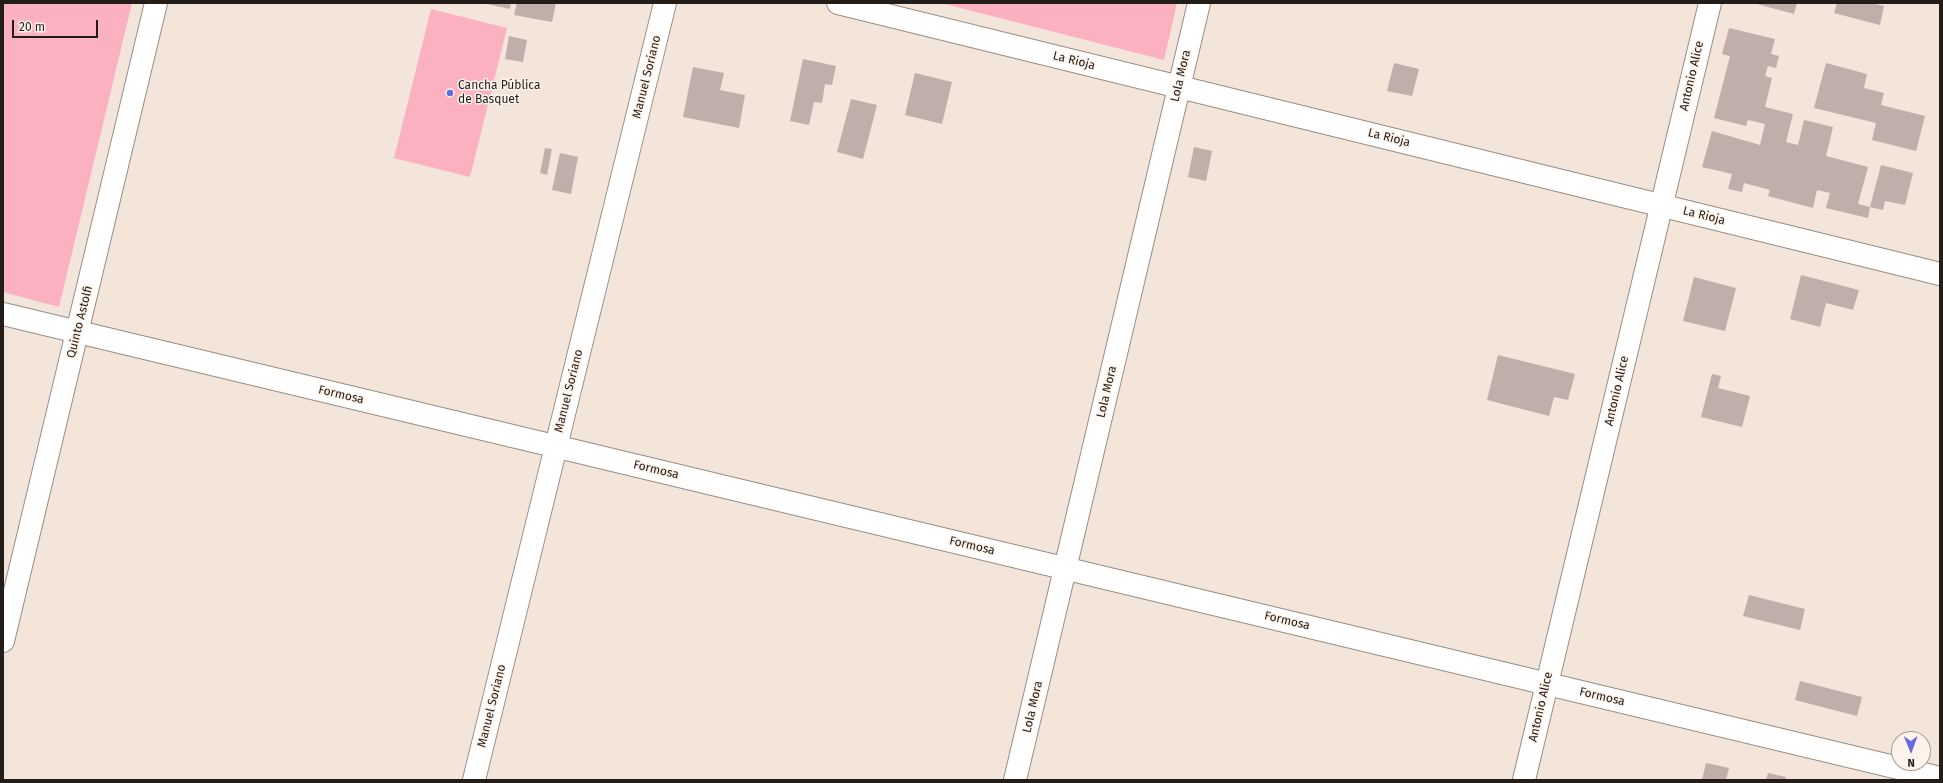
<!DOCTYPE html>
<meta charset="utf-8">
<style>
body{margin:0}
#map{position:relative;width:1943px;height:783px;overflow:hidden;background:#f3e5da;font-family:"Fira Sans",sans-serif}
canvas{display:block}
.frame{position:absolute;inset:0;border:4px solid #221d19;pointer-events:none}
.north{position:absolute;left:1891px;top:731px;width:40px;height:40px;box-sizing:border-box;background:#fef3ea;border:1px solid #a69d96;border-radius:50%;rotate:179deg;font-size:11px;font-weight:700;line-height:16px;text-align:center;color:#221d19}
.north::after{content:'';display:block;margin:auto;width:14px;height:18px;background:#666be4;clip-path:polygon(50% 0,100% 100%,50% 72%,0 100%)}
.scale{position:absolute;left:12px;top:20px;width:86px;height:18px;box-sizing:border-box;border:2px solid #221d19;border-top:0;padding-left:5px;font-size:12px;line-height:14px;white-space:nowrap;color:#221d19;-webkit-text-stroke:3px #fef3ea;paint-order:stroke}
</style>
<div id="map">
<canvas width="1943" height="783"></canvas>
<div class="frame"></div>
<div class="north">N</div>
<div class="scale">20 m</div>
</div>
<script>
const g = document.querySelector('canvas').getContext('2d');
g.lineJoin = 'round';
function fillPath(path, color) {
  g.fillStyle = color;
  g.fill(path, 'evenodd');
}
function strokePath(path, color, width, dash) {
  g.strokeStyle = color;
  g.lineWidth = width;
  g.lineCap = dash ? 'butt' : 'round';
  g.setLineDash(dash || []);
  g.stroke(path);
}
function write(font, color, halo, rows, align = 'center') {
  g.font = font + ' "Fira Sans",sans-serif';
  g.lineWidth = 3;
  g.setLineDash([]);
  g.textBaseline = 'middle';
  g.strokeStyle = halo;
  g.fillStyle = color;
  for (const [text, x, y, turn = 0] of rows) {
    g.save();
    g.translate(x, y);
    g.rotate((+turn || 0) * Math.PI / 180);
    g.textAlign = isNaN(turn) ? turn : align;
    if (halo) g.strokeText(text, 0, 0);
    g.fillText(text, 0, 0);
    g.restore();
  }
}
fillPath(new Path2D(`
 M3 3H132L59 307 3 292Z
 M941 3H1177L1164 60Z
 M431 9 507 28 470 177 394 158Z`), '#fcb1c1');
fillPath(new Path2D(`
 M482 3H511L510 9Z
 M517 3H556L552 22 514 15Z
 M1753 3H1797L1794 14Z
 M1837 3H1871L1884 6 1880 25 1834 13Z
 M1729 28 1775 39 1771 54 1779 56 1776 68 1768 66 1765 76 1772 78 1765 107 1793 114 1786 142 1798 145 1804 120 1833 127 1826 156 1868 167 1858 204 1870 207 1868 218 1826 208 1830 193 1817 190 1813 208 1768 196 1770 190 1744 183 1742 192 1728 189 1732 174 1702 167 1712 131 1760 145 1765 124 1748 120 1746 126 1714 118 1730 56 1722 54Z
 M509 36 527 40 523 62 505 59Z
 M803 59 836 66 832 85 825 84 822 103 814 102 809 125 790 121Z
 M1394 63 1419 69 1412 96 1387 91Z
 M1826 63 1867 74 1864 88 1884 93 1881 105 1925 116 1916 151 1872 140 1876 123 1814 108Z
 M693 67 724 73 720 90 745 95 739 128 683 117Z
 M915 73 952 82 942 124 905 115Z
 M851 99 877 105 863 159 837 152Z
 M1194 147 1212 151 1206 181 1188 177Z
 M545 148 552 149 547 175 540 173Z
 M560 153 578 157 571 194 552 190Z
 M1881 165 1913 173 1905 205 1885 201 1883 210 1870 207Z
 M1801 275 1859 290 1853 310 1826 303 1820 327 1790 319Z
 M1694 277 1736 288 1725 331 1683 321Z
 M1498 355 1575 374 1568 400 1554 397 1549 416 1487 400Z
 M1712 374 1721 376 1718 388 1750 396 1742 427 1701 417Z
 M1749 595 1805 609 1800 630 1743 616Z
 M1800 681 1862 697 1857 716 1795 700Z
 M1706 763 1729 768 1726 780H1702Z
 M1768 773 1786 777 1785 780H1766Z`), '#bfaea9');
const minor = new Path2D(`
 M838 3 1940 274
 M3 314 1940 778
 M3 641 156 3
 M474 780 665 3
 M1015 780 1199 3
 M1524 780 1710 3`);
strokePath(minor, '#998d82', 24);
strokePath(minor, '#fff', 22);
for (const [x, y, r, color] of [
 [450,93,4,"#666be4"]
]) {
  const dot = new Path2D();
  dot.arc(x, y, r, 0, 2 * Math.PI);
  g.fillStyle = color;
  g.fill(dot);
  strokePath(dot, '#fef3ea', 1.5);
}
write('12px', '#221d19', '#fef3ea', [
 ["La Rioja",1074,61,14],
 ["Lola Mora",1181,76,-77],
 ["Antonio Alice",1692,76,-77],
 ["Manuel Soriano",647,77,-76],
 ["La Rioja",1389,138,14],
 ["La Rioja",1704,216,14],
 ["Quinto Astolfi",80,322,-76],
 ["Manuel Soriano",569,391,-76],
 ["Antonio Alice",1617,391,-77],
 ["Lola Mora",1107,392,-77],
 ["Formosa",341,395,13],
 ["Formosa",656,470,13],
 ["Formosa",972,546,13],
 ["Formosa",1287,621,13],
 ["Formosa",1602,697,13],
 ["Manuel Soriano",492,706,-76],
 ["Lola Mora",1033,707,-77],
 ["Antonio Alice",1541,707,-77]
]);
write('12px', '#221d19', '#fef3ea', [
 ["Cancha Pública",458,86],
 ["de Basquet",458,100]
], 'left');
</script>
